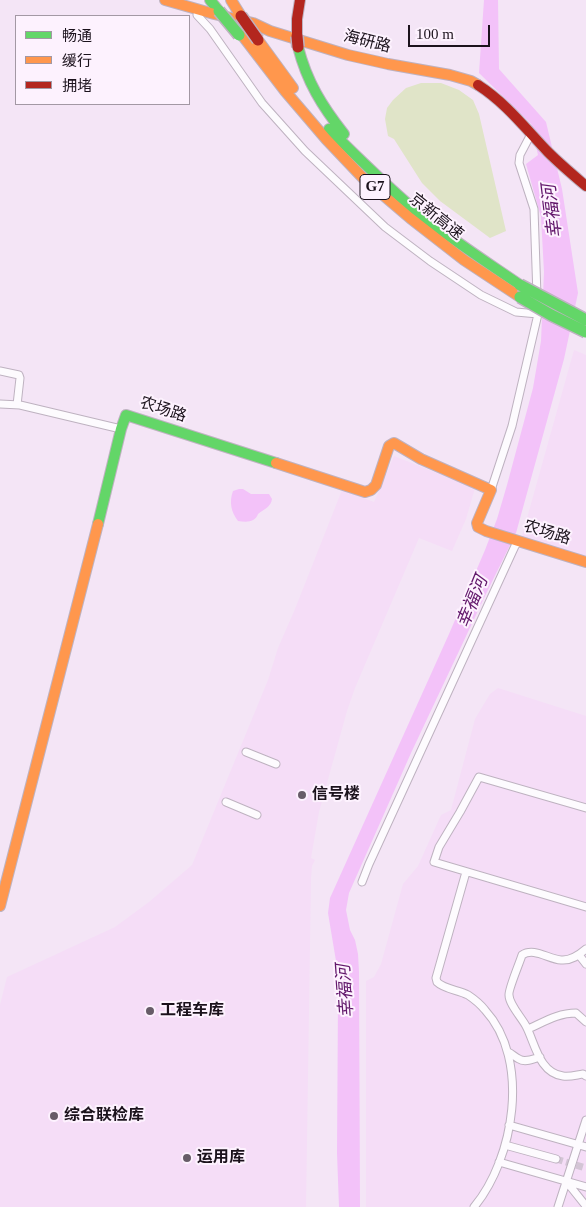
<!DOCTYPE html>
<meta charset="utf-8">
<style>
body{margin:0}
#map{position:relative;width:586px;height:1207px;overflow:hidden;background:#f4e5f6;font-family:"Times New Roman","Noto Sans SC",serif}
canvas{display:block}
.legend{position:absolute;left:15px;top:15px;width:175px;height:90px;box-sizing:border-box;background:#fdf2fe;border:1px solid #a398a4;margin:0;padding:6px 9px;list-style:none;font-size:15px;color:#1b121c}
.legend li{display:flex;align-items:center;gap:10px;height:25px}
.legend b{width:25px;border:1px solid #a398a4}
.scale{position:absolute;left:408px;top:25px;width:82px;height:22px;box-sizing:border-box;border:2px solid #1b121c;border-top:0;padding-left:6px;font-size:15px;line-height:18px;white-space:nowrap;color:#1b121c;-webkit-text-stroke:4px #fdf2fe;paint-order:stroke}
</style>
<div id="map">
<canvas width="586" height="1207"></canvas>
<ul class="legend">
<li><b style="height:6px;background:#63d668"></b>畅通</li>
<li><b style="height:6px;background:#ff974d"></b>缓行</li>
<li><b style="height:6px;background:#b3261e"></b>拥堵</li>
</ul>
<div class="scale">100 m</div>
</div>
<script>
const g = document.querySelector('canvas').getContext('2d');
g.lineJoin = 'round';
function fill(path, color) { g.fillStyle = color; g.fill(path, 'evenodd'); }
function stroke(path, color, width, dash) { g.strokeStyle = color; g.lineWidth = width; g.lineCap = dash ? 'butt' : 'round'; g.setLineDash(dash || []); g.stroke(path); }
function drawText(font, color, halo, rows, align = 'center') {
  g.font = font + ' "Times New Roman","Noto Sans SC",serif'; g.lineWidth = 4; g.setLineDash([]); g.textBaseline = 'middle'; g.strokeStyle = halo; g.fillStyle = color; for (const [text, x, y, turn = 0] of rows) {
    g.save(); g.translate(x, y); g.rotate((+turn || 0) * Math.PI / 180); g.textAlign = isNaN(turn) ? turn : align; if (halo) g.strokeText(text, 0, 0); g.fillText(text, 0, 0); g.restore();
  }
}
fill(new Path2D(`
 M574,350L586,355V556L522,536Z
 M394,456L475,488L466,519L452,551L419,538L355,688L347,711L319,812L311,858L315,860L312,866L311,878L306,1207H0V1005L7,977L115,927L149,902L192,865L268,680L278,648L295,609L342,490L374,502Z
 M498,688L586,716V1207H366V981L374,977L381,964L403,884L418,866L441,815L451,810L475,719L490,694Z`), '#f5ddf7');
fill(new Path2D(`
 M421,83H441L459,90L473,100L479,114L506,231L490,238L440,201L422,183L394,139L388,136L385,119L387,108L393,100L406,88Z`), '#e0e4c8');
fill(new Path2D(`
 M484,0H498L499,69L546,122L562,189L578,293L564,359L516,533L484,598L411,753L349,893L346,910L350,930L355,940L358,954L359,972L360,1207H339L337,1153L338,997L336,961L328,913L330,898L449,634L485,550L497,519L507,485L533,388L541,341L544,272L541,217L526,164L538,155L531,124L479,73Z
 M239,489H243L251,494H269L272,499C271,507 264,509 258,514C255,523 246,522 238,521C231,512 229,502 233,491Z`), '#f3c2f9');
stroke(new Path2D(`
 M556,1159L586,1168`), '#d3c5d5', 7, [7, 3.5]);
const street = new Path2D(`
 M198,10L197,15L210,29L262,103L305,151L385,227L430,261L481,295L516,312L538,314
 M531,134L520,155L519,163L534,209L537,296
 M0,371L19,375L20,378L17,405
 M0,404L20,405L121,429
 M491,490L512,426L538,314V309
 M246,752L276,764
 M226,802L257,815
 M586,808L479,777L460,812L439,847L434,862L586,907
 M466,872L436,978L437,982C444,989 458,990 468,995C474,999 481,1005 485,1010C531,1060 514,1159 474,1207
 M362,882L369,864L515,546L519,541
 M586,949C579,955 571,961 561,960C548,959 534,947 522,955C520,962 508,990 509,995C509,1004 521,1017 526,1026C535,1043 539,1073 563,1076C570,1077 576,1075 583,1074L586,1076
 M579,955L586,964
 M528,1029C544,1022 558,1013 576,1013L586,1022
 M508,1052C512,1054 515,1057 519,1059C525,1063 533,1059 540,1057
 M509,1125L586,1147
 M505,1145L556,1159
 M499,1162L586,1187
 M566,1181L586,1206
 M558,1207L586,1120`);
const fast = new Path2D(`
 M210,0L219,11
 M298,47C307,82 322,106 344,134
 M329,129C357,157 386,185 416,211C449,238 485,261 520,285
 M98,524L121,429L126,415L276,463`);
const slow = new Path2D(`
 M165,0L214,14L253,23L270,31L348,55L388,64L450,75L471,81L478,85
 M231,0L241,16
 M242,35L285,91L326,139L363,178L410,218L464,260L520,297
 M258,40L293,88
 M276,463L365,492L371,490L376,485L389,446L394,443L421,459L491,490L477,523L478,527L486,531L586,562
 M0,906L98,524`);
const jam = new Path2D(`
 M297,36V19L300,0
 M478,85C506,103 525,128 548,152C560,164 573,175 586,186`);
stroke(street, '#beb2c0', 9);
stroke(fast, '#beb2c0', 12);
stroke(slow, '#beb2c0', 12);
stroke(jam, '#beb2c0', 12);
stroke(street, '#fdfbfe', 7);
stroke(fast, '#63d668', 10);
stroke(slow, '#ff974d', 10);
stroke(jam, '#b3261e', 10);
const fastBridge = new Path2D(`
 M219,11L239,35
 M520,285L586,320
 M520,297L551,315L586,332`);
const jamBridge = new Path2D(`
 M241,16L258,40
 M297,36L298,47`);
stroke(fastBridge, '#beb2c0', 14, []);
stroke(jamBridge, '#beb2c0', 14, []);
stroke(fastBridge, '#63d668', 11);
stroke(jamBridge, '#b3261e', 11);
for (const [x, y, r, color] of [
 [302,795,5,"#675c68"],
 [150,1011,5,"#675c68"],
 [54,1116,5,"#675c68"],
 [187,1158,5,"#675c68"]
]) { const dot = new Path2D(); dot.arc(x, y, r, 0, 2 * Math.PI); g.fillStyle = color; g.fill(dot); stroke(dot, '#fdf2fe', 2); }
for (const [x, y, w] of [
 [375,187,30]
]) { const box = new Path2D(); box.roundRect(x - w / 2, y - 12.5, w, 25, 4); g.fillStyle = '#fdf2fe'; g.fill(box); stroke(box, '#1b121c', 1); }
drawText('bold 15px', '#1b121c', null, [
 ["G7",375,187]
]);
drawText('16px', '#1b121c', '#fdf2fe', [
 ["海研路",367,42,14],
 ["京新高速",436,217,39],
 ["农场路",163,410,18],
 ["农场路",547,533,17]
]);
drawText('bold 16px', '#1b121c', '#fdf2fe', [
 ["信号楼",312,795],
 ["工程车库",160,1011],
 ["综合联检库",64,1116],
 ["运用库",197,1158]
], 'left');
drawText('italic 18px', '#62176b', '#fdf2fe', [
 ["幸福河",553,211,-97],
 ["幸福河",473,602,-68],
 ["幸福河",346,991,-94]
]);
</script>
